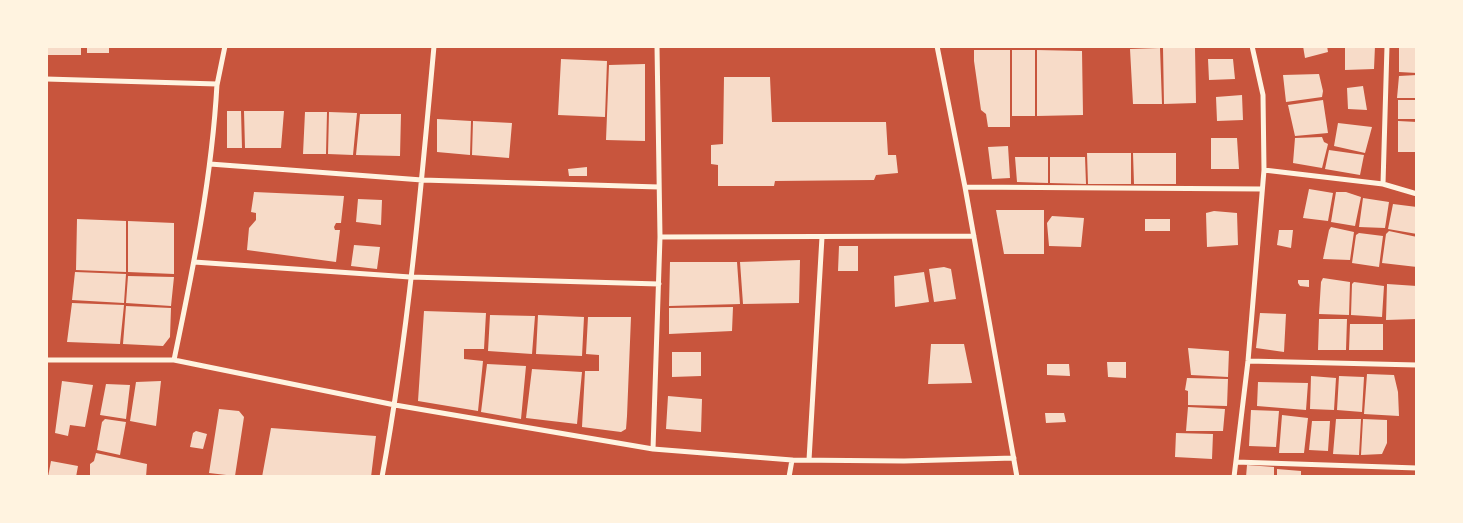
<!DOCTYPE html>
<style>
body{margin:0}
#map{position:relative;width:1463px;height:523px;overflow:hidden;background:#c8553d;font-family:"Alegreya Sans",sans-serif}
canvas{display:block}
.frame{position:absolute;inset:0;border:48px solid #fff3e0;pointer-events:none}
</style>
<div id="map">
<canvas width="1463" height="523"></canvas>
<div class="frame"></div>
</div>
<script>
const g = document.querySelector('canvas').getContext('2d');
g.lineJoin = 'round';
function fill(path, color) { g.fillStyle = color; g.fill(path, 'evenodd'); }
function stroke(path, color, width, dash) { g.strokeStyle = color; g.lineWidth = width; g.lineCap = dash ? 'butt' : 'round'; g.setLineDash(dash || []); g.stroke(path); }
fill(new Path2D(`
 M46,46H81V55H46Z
 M87,46H109V53H87Z
 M1303,46H1327L1328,52L1305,58Z
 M1345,46H1375L1374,69L1345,70Z
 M1399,47H1417V73L1399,72Z
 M1160,48L1162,104H1133L1130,49Z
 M1163,48H1195L1196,103L1164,104Z
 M974,50H1010V127H988L986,114L981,110L974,61Z
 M1012,50H1035V116H1012Z
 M1037,50L1082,51L1083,115L1037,116Z
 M561,59L607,61L605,117L558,115Z
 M1208,59H1233L1235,79L1209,80Z
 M645,64V141L606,140L609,65Z
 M1319,74L1323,91L1322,97L1286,102L1283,75Z
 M1417,75V98H1397L1399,76Z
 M724,77H770L772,122H886L888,155H896L898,173L876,175L874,180L775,181L774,186H718V165L711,164V145L723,144Z
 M1363,86L1367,110L1348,109L1347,88Z
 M1242,95L1243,120L1217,121L1216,97Z
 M1323,100L1328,133L1295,136L1288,105Z
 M1398,100H1417V119H1398Z
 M227,111H241L242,148H227Z
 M244,111H284L281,148H245Z
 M305,112H327L326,154H303Z
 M329,112L357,113L353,155L328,154Z
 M360,114H401L400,156L356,155Z
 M437,119L471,121L470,155L437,152Z
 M473,121L512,123L509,158L472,155Z
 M1398,121L1417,122V152H1398Z
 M1338,123L1372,127L1365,153L1334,146Z
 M1322,137L1324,142L1328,144L1322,168L1293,163L1295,138Z
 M1211,138H1237L1239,169H1211Z
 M1008,146L1010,178L992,179L988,147Z
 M1329,150L1364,155L1360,175L1325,169Z
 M1087,153H1131V184H1088Z
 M1133,153H1176V184H1134Z
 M1015,157H1048V183L1017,182Z
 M1050,157H1085L1086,184L1050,183Z
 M587,167V176H569L568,169Z
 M1309,189L1333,193L1328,221L1303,218Z
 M254,192L344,196L341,223H336L334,227L335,230H340L336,262L247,250L249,228L256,220V213L251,212Z
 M1336,192H1346L1361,197L1355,226L1331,222Z
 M1363,198L1389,202L1385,228L1359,227Z
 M358,199L382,200L381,225L356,222Z
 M1393,204L1417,207V234L1388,229Z
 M996,210H1044V254H1004Z
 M1214,211L1237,213L1238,245L1207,247L1206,213Z
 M1052,216L1084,218L1081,247L1049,246L1047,223Z
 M77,219L126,221V272L76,270Z
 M1145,219H1170V231H1145Z
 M128,221L174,223V274L128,272Z
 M1331,227L1354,232L1350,260L1323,259L1329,230Z
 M1279,230H1293L1291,248L1277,245Z
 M1389,231L1417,237V267L1382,263L1386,234Z
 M1359,233L1383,236L1379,267L1352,263L1356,235Z
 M354,245L380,247L377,269L351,266Z
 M839,246H858V271H838Z
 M800,260L799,303L743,304L740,262Z
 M670,262H737L740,304L669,306Z
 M944,267L951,269L956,299L934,302L929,269Z
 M75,272L126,274L124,303L72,300Z
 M924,272L929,302L895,307L894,276Z
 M128,276L174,277L171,306L126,303Z
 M1323,278L1350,282L1349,315L1319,314L1321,282Z
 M1298,280H1309V287L1300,286L1298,283Z
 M1354,282L1384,286L1382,317L1351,315L1352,284Z
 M1387,284L1417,286V319L1386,320Z
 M72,303L124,305L120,344L67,342Z
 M126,306L171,308L170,337L163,346L123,344Z
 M733,307L732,331L669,334V308Z
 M424,311L486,313L484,349H464V359L483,361L478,411L418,401Z
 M1260,313L1286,314L1284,352L1256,348Z
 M490,315L535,316L532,354L488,351Z
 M538,315L584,317L582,356L536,354Z
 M588,317H631L627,416L626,429L621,432L582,427L585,371H599V355L586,354Z
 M1319,319H1347L1346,350H1318Z
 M1350,324H1383V350H1349Z
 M931,344H964L972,383L928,384Z
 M1188,348L1229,351L1228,377L1191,375Z
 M672,352H701V376L672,377Z
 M1107,362H1126V378L1108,377Z
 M487,364L526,366L521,419L481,412Z
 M1047,364H1069L1070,376L1047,375Z
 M532,369L582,372L577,424L526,418Z
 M1367,374L1394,375L1398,392L1399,416L1364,414Z
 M1311,376L1336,378L1334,410L1310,409Z
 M1339,376L1364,377L1362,412L1337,410Z
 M1187,378L1228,379L1227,406L1188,405V391L1185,390Z
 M62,381L93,385L85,427L70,425L68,436L55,433Z
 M161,381L156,426L130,421L136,382Z
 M1258,382L1308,383L1306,410L1257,406Z
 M106,384L130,385L126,419L100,415Z
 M668,396L702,399L701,432L666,429Z
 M1188,407L1225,409L1223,431H1186Z
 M219,409L239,411L244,417L235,476L209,473Z
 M1251,410L1279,411L1276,447L1249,446Z
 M1045,413H1064L1066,422L1046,423Z
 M1282,415L1308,418L1304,453H1279Z
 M105,419L126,422L120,455L97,450L102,422Z
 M1336,419H1361L1359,455L1333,454Z
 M1363,419L1387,420V443L1382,454L1361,455Z
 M1312,421H1330L1328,451L1309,450Z
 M271,428L376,436L371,477H262Z
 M196,431L207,434L203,449L190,447L193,433Z
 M1176,433L1213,434L1212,459L1175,457Z
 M96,453L147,464L146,477H90V464L94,461Z
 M51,461L78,466L76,477H48Z
 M1247,465L1274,467V477H1246Z
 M1277,469L1301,471V477H1277Z`), '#f7dbc8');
stroke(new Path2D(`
 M937,46L965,187L1017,477
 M46,79L217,84C212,177 193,269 174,360
 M217,85L225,46
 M210,164L422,180L659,187
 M1264,170L1383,184L1417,194
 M1383,184L1387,46
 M965,187L1262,189
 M660,237L974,236
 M194,262L410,277L659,284
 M46,360H174L395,405L653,449L792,460L904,461L1014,458
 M1248,361L1417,365
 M653,449L660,237L657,46
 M809,460L822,237
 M1236,462L1417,468
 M382,477C408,335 421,190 434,46
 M789,477L792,460
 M1234,477L1248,361L1264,170L1263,95L1252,46`), '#fff3e0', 5);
</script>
